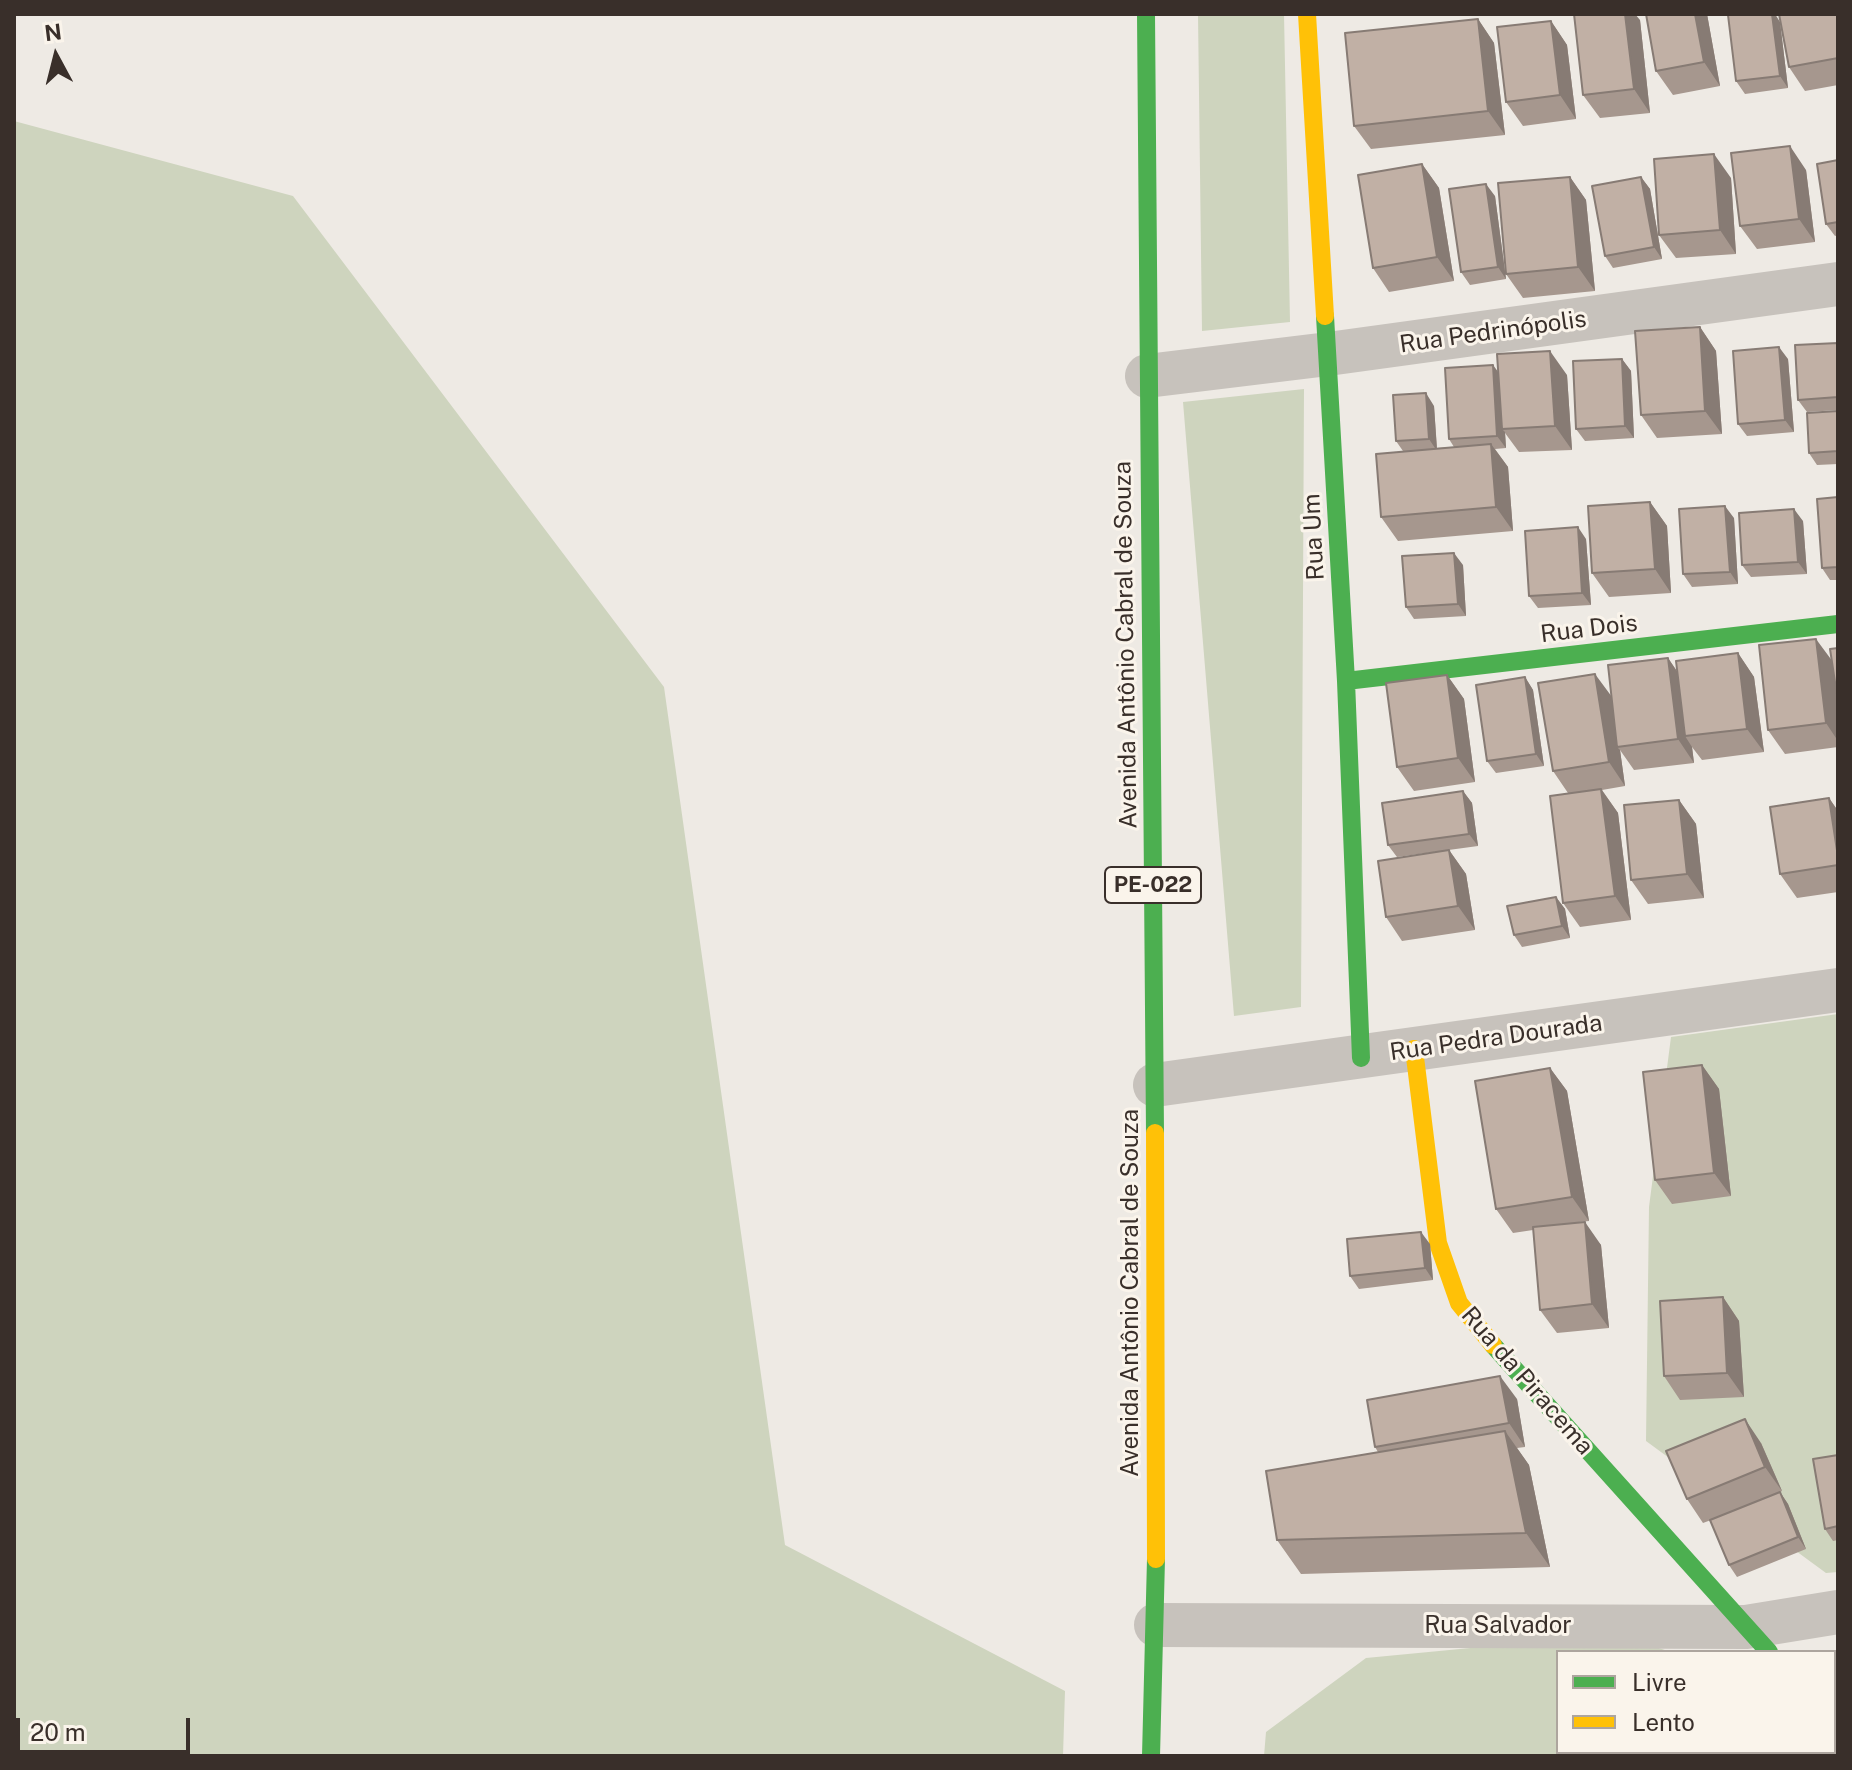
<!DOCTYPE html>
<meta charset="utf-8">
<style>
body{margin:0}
#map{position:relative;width:1852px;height:1770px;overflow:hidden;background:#eeeae4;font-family:"Public Sans",sans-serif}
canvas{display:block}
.frame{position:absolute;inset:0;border:16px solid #392f2a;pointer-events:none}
.legend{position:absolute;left:1556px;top:1650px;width:280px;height:104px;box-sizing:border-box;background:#faf4eb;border:2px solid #ada59e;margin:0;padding:10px 14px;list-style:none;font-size:24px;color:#392f2a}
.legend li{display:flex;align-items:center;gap:16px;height:40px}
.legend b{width:40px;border:2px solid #ada59e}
.north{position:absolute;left:16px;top:16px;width:80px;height:80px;-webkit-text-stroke:6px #faf4eb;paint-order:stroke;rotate:353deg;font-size:22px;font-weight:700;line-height:32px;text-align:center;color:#392f2a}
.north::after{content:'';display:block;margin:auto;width:28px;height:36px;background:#392f2a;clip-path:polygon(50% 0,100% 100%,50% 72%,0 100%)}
.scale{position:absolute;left:16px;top:1718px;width:174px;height:36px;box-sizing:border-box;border:4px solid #392f2a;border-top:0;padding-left:10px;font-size:24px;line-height:28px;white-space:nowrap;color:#392f2a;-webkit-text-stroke:6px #faf4eb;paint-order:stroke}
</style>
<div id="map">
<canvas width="1852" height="1770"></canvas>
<div class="frame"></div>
<ul class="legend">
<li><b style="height:10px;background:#4caf50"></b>Livre</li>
<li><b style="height:10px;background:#ffc107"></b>Lento</li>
</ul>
<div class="north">N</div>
<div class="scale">20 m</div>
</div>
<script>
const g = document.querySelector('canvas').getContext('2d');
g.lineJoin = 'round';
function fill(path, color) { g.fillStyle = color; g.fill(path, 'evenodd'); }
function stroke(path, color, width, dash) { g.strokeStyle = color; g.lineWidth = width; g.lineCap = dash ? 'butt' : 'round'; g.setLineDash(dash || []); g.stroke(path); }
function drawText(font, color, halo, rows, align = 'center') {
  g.font = font + ' "Public Sans",sans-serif'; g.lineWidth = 6; g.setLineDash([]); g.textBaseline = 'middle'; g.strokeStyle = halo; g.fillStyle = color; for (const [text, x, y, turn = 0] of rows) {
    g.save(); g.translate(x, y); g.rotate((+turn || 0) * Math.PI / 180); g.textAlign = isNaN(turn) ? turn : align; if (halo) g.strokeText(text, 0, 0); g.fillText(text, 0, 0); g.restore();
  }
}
fill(new Path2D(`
 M1198,14H1284L1290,322L1202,331Z
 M14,121L293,196L664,687L785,1545L1065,1691L1063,1756H14Z
 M1304,389L1301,1007L1234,1016L1183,402Z
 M1838,1014V1572L1826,1573L1646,1441L1649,1207L1671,1037Z
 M1554,1640H1634L1671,1652H1558V1752H1755L1758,1756H1264L1266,1732L1366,1658Z`), '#ced4be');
stroke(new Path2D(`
 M1147,376L1328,354L1838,284
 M1155,1085L1838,990
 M1156,1625L1746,1627L1838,1612
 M1834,1725L1838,1730`), '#c7c2bc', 44);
stroke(new Path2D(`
 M1146,14L1155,1133
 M1325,316L1346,681L1361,1058
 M1346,681L1838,624
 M1493,1345L1769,1652
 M1151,1756L1156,1559`), '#4caf50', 18);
stroke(new Path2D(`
 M1307,14L1325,316
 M1414,1049L1438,1243L1459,1303L1493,1345
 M1155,1133L1156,1559`), '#ffc107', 18);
fill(new Path2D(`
 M1707,14L1720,86L1673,95L1656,71Z
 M1838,14V85L1805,91L1789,67Z
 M1478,19L1494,43L1505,135L1371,149L1354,126Z
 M1640,20L1650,113L1600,118L1583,95Z
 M1551,21L1567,45L1576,119L1523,126L1506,102Z
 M1780,22L1788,88L1745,94L1736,81Z
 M1838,160V235L1835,236L1826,224Z
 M1422,164L1439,188L1454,281L1389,292L1373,268Z
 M1806,170L1815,242L1757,249L1740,226Z
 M1570,177L1586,200L1595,291L1523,298L1506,274Z
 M1641,177L1650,189L1662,259L1613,268L1605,256Z
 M1731,178L1736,254L1676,258L1659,235Z
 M1495,196L1506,279L1470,285L1461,272Z
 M1700,327L1716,351L1722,434L1657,438L1641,415Z
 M1838,343V410L1807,412L1798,400Z
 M1622,359L1631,371L1634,438L1585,441L1576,429Z
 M1788,359L1794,432L1747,436L1738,424Z
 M1498,372L1567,375L1572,450L1519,452L1505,433L1506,448L1495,449L1508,467L1513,531L1398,541L1381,517L1403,451L1396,441L1434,406L1437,448L1454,447L1449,439Z
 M1838,411V464L1817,465L1809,453Z
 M1838,497V580H1830L1822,568Z
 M1650,502L1667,526L1671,593L1609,597L1592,573Z
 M1734,518L1738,584L1692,587L1683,574Z
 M1803,521L1807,574L1751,577L1742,565Z
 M1586,539L1591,605L1538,608L1529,596Z
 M1463,565L1466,616L1414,619L1406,607Z
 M1738,653L1754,677L1764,752L1702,760L1692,747L1694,763L1634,770L1620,750L1625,786L1602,790L1618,813L1631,920L1580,927L1563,903L1568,793L1553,771L1611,697L1668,658L1677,671Z
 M1447,675L1464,699L1475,782L1414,791L1397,767Z
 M1525,677L1533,690L1544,766L1496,773L1487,761Z
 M1835,681L1838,709V747L1785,754L1768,730Z
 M1463,791L1472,803L1478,846L1397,857L1388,845Z
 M1829,798L1838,811V892L1797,898L1780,874Z
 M1679,800L1696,824L1704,898L1648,904L1631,880Z
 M1449,850L1466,874L1475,930L1402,941L1386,917Z
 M1556,897L1565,909L1570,938L1522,947L1514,935Z
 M1702,1065L1719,1089L1731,1196L1672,1204L1655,1180Z
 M1550,1068L1567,1091L1589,1221L1579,1222L1601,1245L1609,1328L1557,1333L1540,1310L1533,1230L1513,1233L1496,1209Z
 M1430,1244L1433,1280L1359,1289L1350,1276Z
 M1723,1297L1739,1321L1744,1397L1680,1400L1664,1376Z
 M1517,1399L1525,1447L1517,1448L1529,1465L1550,1567L1301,1574L1277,1540L1378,1452L1375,1447Z
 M1761,1443L1782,1491L1780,1492L1788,1504L1806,1549L1737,1577L1729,1565L1711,1520L1703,1523L1687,1499Z
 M1838,1455V1540L1833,1541L1825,1529Z
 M1740,1752H1826L1829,1756H1742Z`), '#a6978e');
fill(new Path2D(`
 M1625,14H1635L1640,20L1650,113L1634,89Z
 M1695,14H1707L1720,86L1704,62Z
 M1772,14H1775L1780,22L1788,88L1780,76Z
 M1478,19L1494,43L1505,135L1488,111Z
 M1551,21L1567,45L1576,119L1560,95Z
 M1790,146L1806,170L1815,242L1799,219Z
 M1714,154L1731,178L1736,254L1720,230Z
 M1422,164L1439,188L1454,281L1437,257Z
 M1570,177L1586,200L1595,291L1578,267Z
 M1641,177L1650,189L1662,259L1654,247Z
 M1486,184L1495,196L1506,279L1498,267Z
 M1700,327L1716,351L1722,434L1705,411Z
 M1779,347L1788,359L1794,432L1785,420Z
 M1550,351L1567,375L1572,450L1555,426Z
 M1622,359L1631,371L1634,438L1625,426Z
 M1493,365L1502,377V429L1505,432L1506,448L1497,436Z
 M1426,393L1434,406L1437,451L1429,439Z
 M1491,444L1508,467L1513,531L1496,507Z
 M1650,502L1667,526L1671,593L1655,569Z
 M1725,506L1734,518L1738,584L1730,572Z
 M1794,509L1803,521L1807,574L1798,562Z
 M1578,527L1586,539L1591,605L1582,593Z
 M1454,553L1463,565L1466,616L1458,604Z
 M1816,639L1833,662L1838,709V741L1826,723Z
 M1738,653L1754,677L1764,752L1747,729Z
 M1668,658L1684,682L1685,736L1692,747L1694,763L1678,739Z
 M1595,674L1612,697L1617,747L1620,750L1625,786L1609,762Z
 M1447,675L1464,699L1475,782L1458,758Z
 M1525,677L1533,690L1544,766L1536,754Z
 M1601,789L1618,813L1631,920L1615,896Z
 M1463,791L1472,803L1478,846L1469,834Z
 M1829,798L1838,811V857Z
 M1679,800L1696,824L1704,898L1687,874Z
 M1449,850L1466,874L1475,930L1458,906Z
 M1556,897L1565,909L1570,938L1562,926Z
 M1702,1065L1719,1089L1731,1196L1714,1173Z
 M1550,1068L1567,1091L1589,1221L1572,1197Z
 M1585,1222L1601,1245L1609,1328L1592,1304Z
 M1421,1232L1430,1244L1433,1280L1425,1268Z
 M1723,1297L1739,1321L1744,1397L1727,1373Z
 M1500,1376L1517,1399L1525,1447L1509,1423Z
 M1745,1419L1761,1443L1782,1491L1765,1467Z
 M1505,1431L1529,1465L1550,1567L1526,1533Z
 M1780,1492L1788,1504L1806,1549L1798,1537Z`), '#877b74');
const building = new Path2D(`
 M1574,14H1625L1634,89L1583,95Z
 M1646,14H1695L1704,62L1656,71Z
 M1740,14H1772L1780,76L1736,81L1728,15Z
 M1779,14H1838V58L1789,67Z
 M1478,19L1488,111L1354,126L1345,33Z
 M1551,21L1560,95L1506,102L1497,27Z
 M1790,146L1799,219L1740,226L1731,153Z
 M1714,154L1720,230L1659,235L1654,159Z
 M1838,160V222L1826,224L1817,164Z
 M1422,164L1437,257L1373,268L1358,175Z
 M1570,177L1578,267L1506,274L1498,183Z
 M1641,177L1654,247L1605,256L1592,186Z
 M1486,184L1498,267L1461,272L1449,189Z
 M1700,327L1705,411L1641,415L1635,331Z
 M1838,343V397L1798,400L1795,345Z
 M1779,347L1785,420L1738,424L1733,351Z
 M1550,351L1555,426L1502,429L1497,354Z
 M1622,359L1625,426L1576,429L1573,361Z
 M1493,365L1497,436L1449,439L1445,368Z
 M1426,393L1429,439L1396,441L1393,395Z
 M1838,411V451L1809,453L1807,413Z
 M1491,444L1496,507L1381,517L1376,454Z
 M1838,497V567L1822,568L1817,499Z
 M1650,502L1655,569L1592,573L1588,506Z
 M1725,506L1730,572L1683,574L1679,509Z
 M1794,509L1798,562L1742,565L1739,513Z
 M1578,527L1582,593L1529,596L1525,531Z
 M1454,553L1458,604L1406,607L1402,556Z
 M1816,639L1826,723L1768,730L1759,645Z
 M1838,648V702L1830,649Z
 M1738,653L1747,729L1685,736L1676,661Z
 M1668,658L1678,739L1617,747L1608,665Z
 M1595,674L1609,762L1553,771L1538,683Z
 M1447,675L1458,758L1397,767L1386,683Z
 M1525,677L1536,754L1487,761L1476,685Z
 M1601,789L1615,896L1563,903L1550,796Z
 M1463,791L1469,834L1388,845L1382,803Z
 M1829,798L1838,857V865L1780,874L1770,807Z
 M1679,800L1687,874L1631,880L1624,805Z
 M1449,850L1458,906L1386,917L1378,861Z
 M1556,897L1562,926L1514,935L1507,906Z
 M1702,1065L1714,1173L1655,1180L1643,1072Z
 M1550,1068L1572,1197L1496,1209L1475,1081Z
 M1585,1222L1592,1304L1540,1310L1533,1227Z
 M1421,1232L1425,1268L1350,1276L1347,1239Z
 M1723,1297L1727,1373L1664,1376L1660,1301Z
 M1500,1376L1509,1423L1375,1447L1367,1400Z
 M1745,1419L1765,1467L1687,1499L1666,1451Z
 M1505,1431L1526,1533L1277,1540L1266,1471Z
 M1838,1455V1526L1825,1529L1813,1459Z
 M1780,1492L1798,1537L1729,1565L1710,1520Z
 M1740,1752H1803L1796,1756H1742Z`);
fill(building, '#c1b0a5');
stroke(building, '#877b74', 2);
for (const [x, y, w] of [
 [1153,885,96]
]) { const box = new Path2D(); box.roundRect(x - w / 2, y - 18, w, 36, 6); g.fillStyle = '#faf4eb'; g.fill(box); stroke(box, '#392f2a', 2); }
drawText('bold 22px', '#392f2a', null, [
 ["PE-022",1153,885]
]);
drawText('24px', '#392f2a', '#faf4eb', [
 ["Rua Pedrinópolis",1493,332,-8],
 ["Rua Um",1314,537,-93],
 ["Rua Dois",1589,629,-7],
 ["Avenida Antônio Cabral de Souza",1126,645,-91],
 ["Rua Pedra Dourada",1496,1038,-8],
 ["Avenida Antônio Cabral de Souza",1131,1293,-90],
 ["Rua da Piracema",1527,1381,49],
 ["Rua Salvador",1498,1626]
]);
</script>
